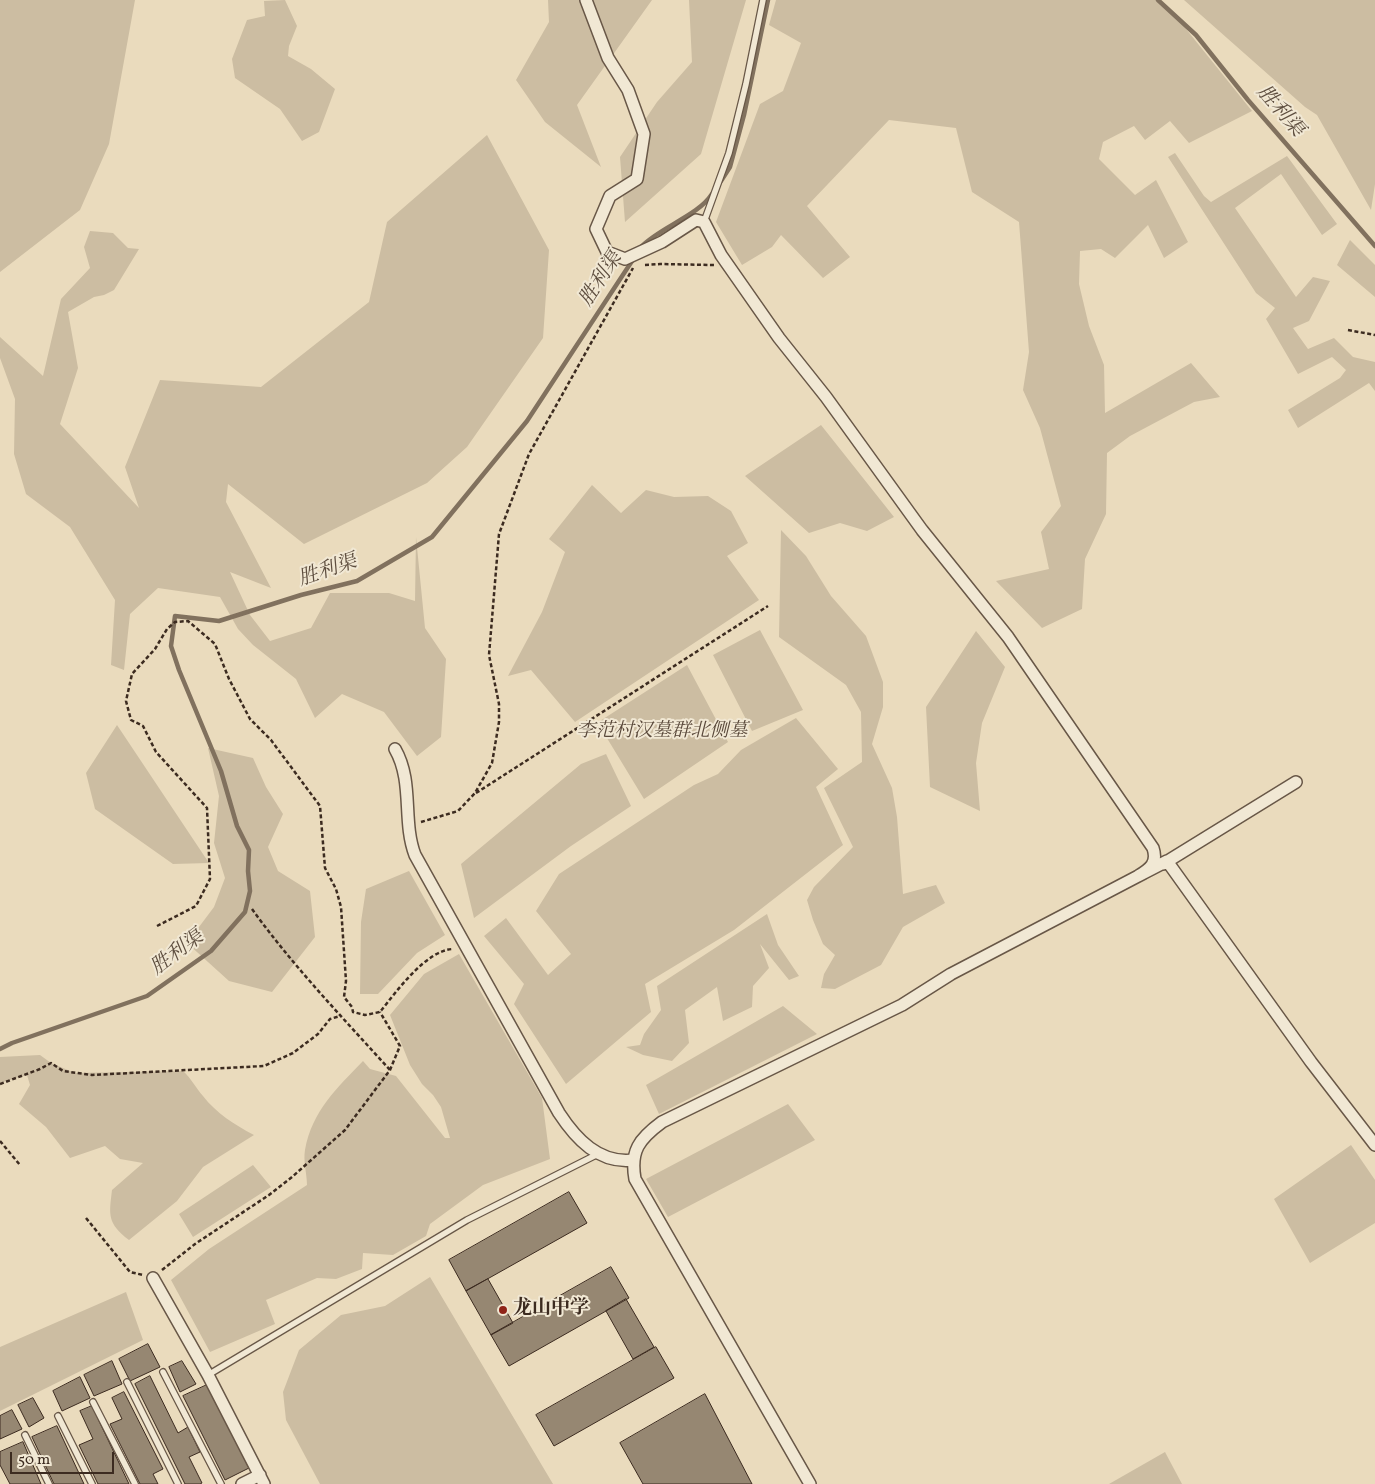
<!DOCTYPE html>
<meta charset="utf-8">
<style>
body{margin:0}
#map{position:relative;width:1375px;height:1484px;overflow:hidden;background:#eadbbd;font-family:Vollkorn,serif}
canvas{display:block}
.scale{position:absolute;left:10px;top:1452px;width:104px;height:22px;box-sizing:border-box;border:2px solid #3c2b20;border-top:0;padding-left:6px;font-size:15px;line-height:18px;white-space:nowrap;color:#3c2b20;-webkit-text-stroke:4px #f1e8d4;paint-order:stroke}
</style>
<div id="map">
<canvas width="1375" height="1484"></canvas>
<div class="scale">50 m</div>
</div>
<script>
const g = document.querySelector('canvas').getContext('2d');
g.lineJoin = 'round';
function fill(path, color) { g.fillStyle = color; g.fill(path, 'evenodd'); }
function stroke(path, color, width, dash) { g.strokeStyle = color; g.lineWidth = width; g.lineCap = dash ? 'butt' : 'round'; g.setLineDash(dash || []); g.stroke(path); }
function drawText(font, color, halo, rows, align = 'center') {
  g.font = font + ' Vollkorn,"Noto Serif SC",serif'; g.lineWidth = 4; g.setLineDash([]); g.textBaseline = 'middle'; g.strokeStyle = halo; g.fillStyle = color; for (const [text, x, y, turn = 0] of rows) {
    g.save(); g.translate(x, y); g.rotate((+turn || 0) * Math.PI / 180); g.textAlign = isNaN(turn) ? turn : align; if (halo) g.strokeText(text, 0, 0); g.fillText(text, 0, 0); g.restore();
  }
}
fill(new Path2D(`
 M0,0H135L109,144L80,210L0,272Z
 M285,0L297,26L289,46L288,56L311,69L335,89L319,132L302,141L280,109L235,78L232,59L247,20L265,16L264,1Z
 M548,0H652L577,105L601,167L545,122L516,80L549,22Z
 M689,0H746L701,154L625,222L620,157L657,102L692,62Z
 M776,0H1156L1178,19L1252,111L1189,143L1170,121L1145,140L1134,126L1103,142L1099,159L1135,195L1156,180L1188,242L1164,258L1148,225L1115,258L1101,249L1080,251L1079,284L1089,326L1104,365L1105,413L1191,363L1220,397L1194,402L1130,436L1107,453L1106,514L1085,559L1082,609L1042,628L996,581L1049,569L1041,532L1061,506L1040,428L1023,390L1029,352L1019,222L972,192L956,128L889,120L807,206L850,257L823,278L781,235L772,247L742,265L716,222L760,104L783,91L801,43L769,25Z
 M1184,0H1375V184L1371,210L1317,115L1305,107Z
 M487,135L549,250L543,338L467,447L427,483L304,544L228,484L226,502L271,588L230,572L250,615L270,641L311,628L330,593H389L415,601L416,537L425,628L446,659L441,737L417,756L384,712L342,694L315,718L296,679L253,645L238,629L220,597L158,588L130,614L124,670L111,665L115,600L70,527L26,494L14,454L15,399L0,358V337L43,376L61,299L90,268L84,247L90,231L113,233L128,248L139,249L114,290L104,295L94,297L68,312L78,368L60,424L139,508L125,467L160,380L261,387L369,302L387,222Z
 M1175,153L1204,196L1211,202L1287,156L1337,224L1322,235L1281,174L1235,208L1296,297L1313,277L1330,281L1309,321L1293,328L1308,349L1334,338L1353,357L1375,362V391L1369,383L1298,428L1288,410L1340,378L1346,370L1332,357L1298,374L1266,319L1275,308L1256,293L1168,157Z
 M1350,240L1375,265V297L1337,265Z
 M821,425L894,517L867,531L840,523L809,533L745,476Z
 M592,485L621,513L646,490L674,497L708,496L731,511L748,543L727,556L759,600L575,722L531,670L508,676L542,612L565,552L549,539Z
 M781,530L806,556L831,596L866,636L883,682V707L872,744L892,788L897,817L903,894L936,885L945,903L903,927L881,965L835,989L821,988L824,974L835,955L823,944L813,920L807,900L814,887L853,847L824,788L862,762L861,712L846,685L779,637Z
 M760,630L803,710L752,731L713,655Z
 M976,631L1005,667L982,723L976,763L980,811L930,787L926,707Z
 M687,665L728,742L644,799L599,725L600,721Z
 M796,718L838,769L816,787L843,845L734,930L645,984L651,1012L566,1084L514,1004L524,984L484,936L506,918L548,975L571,954L536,911L559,874L694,785L718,774L741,750Z
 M117,725L209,863L173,864L95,809L86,773Z
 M208,748L253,758L266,787L283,814L268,847L278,871L310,891L315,937L272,992L229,981L187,943L214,907L225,878L214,843L219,796Z
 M606,754L631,806L571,846L474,918L461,864L581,764Z
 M409,871L445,935L417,953L378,994H360L361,922L366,889Z
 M767,914L778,945L799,976L789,980L760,944L769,968L753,986L752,1007L723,1021L717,987L685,1010L689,1043L672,1061L643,1055L626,1047L640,1045L644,1034L661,1010L657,986Z
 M459,954L542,1098L550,1159L483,1185L430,1224L426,1236L393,1255L363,1253L362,1269L336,1279L317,1278L266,1300L275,1324L210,1352L171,1280L209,1249L307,1185C307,1174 303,1161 305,1150C312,1111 337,1088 363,1061L370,1069L396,1076L445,1138H450L441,1107L433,1095L422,1084L410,1065L390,1015L424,974Z
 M783,1006L817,1034L659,1114L646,1085Z
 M40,1055L51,1063L75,1073L183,1071C191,1078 196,1088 203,1096C216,1113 235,1125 254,1135L203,1167L177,1201L129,1240C107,1223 109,1215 112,1190L143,1163L120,1159L105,1146L70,1158L46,1127L19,1104L30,1085L27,1075L0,1083V1057Z
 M788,1104L815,1140L668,1217L646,1179Z
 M1351,1145L1375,1180V1223L1310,1263L1274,1199Z
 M253,1165L271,1187L193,1237L179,1214Z
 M430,1277L553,1484H320L286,1420L283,1392L299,1350L341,1315L385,1306Z
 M126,1292L143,1340L0,1411V1347Z
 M1165,1452L1182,1484H1109Z`), '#ccbda2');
stroke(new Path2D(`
 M1158,0L1196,35L1248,100L1375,246
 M721,181L730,167L744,115L768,0
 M641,247C660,227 698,216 712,194
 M0,1049L12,1043L147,996L211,951L245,912L250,891L248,871L249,850L237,826L221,771L179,670L171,646L175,616L219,621L301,595L357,581L432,537L527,421L634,258`), '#81715e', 4.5);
const building = new Path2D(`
 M569,1192L587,1223L466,1291L449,1260Z
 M611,1267L629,1298L509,1366L491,1335Z
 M488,1279L513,1323L491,1335L466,1291Z
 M626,1299L654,1347L633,1359L606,1311Z
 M148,1344L160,1367L130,1381L119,1359Z
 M656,1347L674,1378L554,1446L536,1415Z
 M112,1361L122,1384L94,1396L84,1375Z
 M182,1361L196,1384L180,1392L169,1367Z
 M150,1376L178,1433L188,1427L200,1452L189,1457L202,1483L200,1484H185L135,1384Z
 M80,1377L90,1398L62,1411L53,1391Z
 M207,1385L249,1468L225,1480L183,1396Z
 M124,1392L163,1469L153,1474L158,1484H140L110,1424L122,1419L112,1398Z
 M705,1394L752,1484H643L620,1443Z
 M33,1398L44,1418L29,1427L18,1405Z
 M92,1406L129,1484H98L79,1445L93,1439L80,1411Z
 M12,1410L22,1429L0,1439V1416Z
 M57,1426L84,1484H54L32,1437Z
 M23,1442L41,1484H10L0,1465V1452Z`);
fill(building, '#968772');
stroke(building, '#3c2b20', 1);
const service = new Path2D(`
 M704,222L729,153L746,84L763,0
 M163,1372L221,1484
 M208,1375L467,1220L598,1154
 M127,1382L178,1484
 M93,1402L135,1484
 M58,1416L92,1484
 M25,1435L49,1484`);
const minor = new Path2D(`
 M586,0L608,58L628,90L644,134L637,179L610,196L596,229L607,252L625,259L662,242L696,220L704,222L721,255L779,338L826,397L922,530L1008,637L1153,848C1158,863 1150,869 1138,876L1167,861L1311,1062L1375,1145
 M395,749C414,782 402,821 415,855L559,1113C576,1139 599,1164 633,1160
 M1163,864L1296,782
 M153,1278L208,1375L264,1484
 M242,1484L260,1475
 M810,1484L635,1179C630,1151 639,1139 662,1122L902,1005L951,974L1144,873`);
stroke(service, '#685747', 8);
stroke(minor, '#685747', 14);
stroke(new Path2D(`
 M645,265L660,264L714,265
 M1348,330L1375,335
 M476,793L768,606
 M421,822L458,811L475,793L492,763L499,722V704L489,655L499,534L529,454L633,268
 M252,909C293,966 343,1018 390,1070
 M157,926L196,906L210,879L207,808L156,752L143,726L131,720L126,701L132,674L155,649L167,629L175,622L188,621L215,644L229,679L250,719L271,740L320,806L325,868L336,889L341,907L346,981L344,997L352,1007L353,1012L365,1015L380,1012C396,992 426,950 453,949
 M0,1084L40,1069L51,1063L63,1071L92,1075L264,1066L293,1053L318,1034L330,1019L340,1016
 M0,1141L20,1165
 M86,1218L130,1272L143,1275
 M162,1270L195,1244L269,1195L292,1177L345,1130L390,1070L400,1046L380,1012`), '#3c2b20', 2.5, [4, 2.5]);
stroke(service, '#f1e8d4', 5.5);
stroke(minor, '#f1e8d4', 11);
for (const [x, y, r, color] of [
 [503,1310,5,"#8f2418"]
]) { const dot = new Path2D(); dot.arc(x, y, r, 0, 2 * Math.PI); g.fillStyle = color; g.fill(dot); stroke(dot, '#f1e8d4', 2); }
drawText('italic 19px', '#59483a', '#f1e8d4', [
 ["李范村汉墓群北侧墓",662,733]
]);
drawText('bold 19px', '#3c2b20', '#f1e8d4', [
 ["龙山中学",513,1310]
], 'left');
drawText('italic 20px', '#5e4e3f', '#f1e8d4', [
 ["胜利渠",1279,112,49],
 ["胜利渠",602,280,-57],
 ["胜利渠",328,572,-19],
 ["胜利渠",178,954,-37]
]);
</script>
